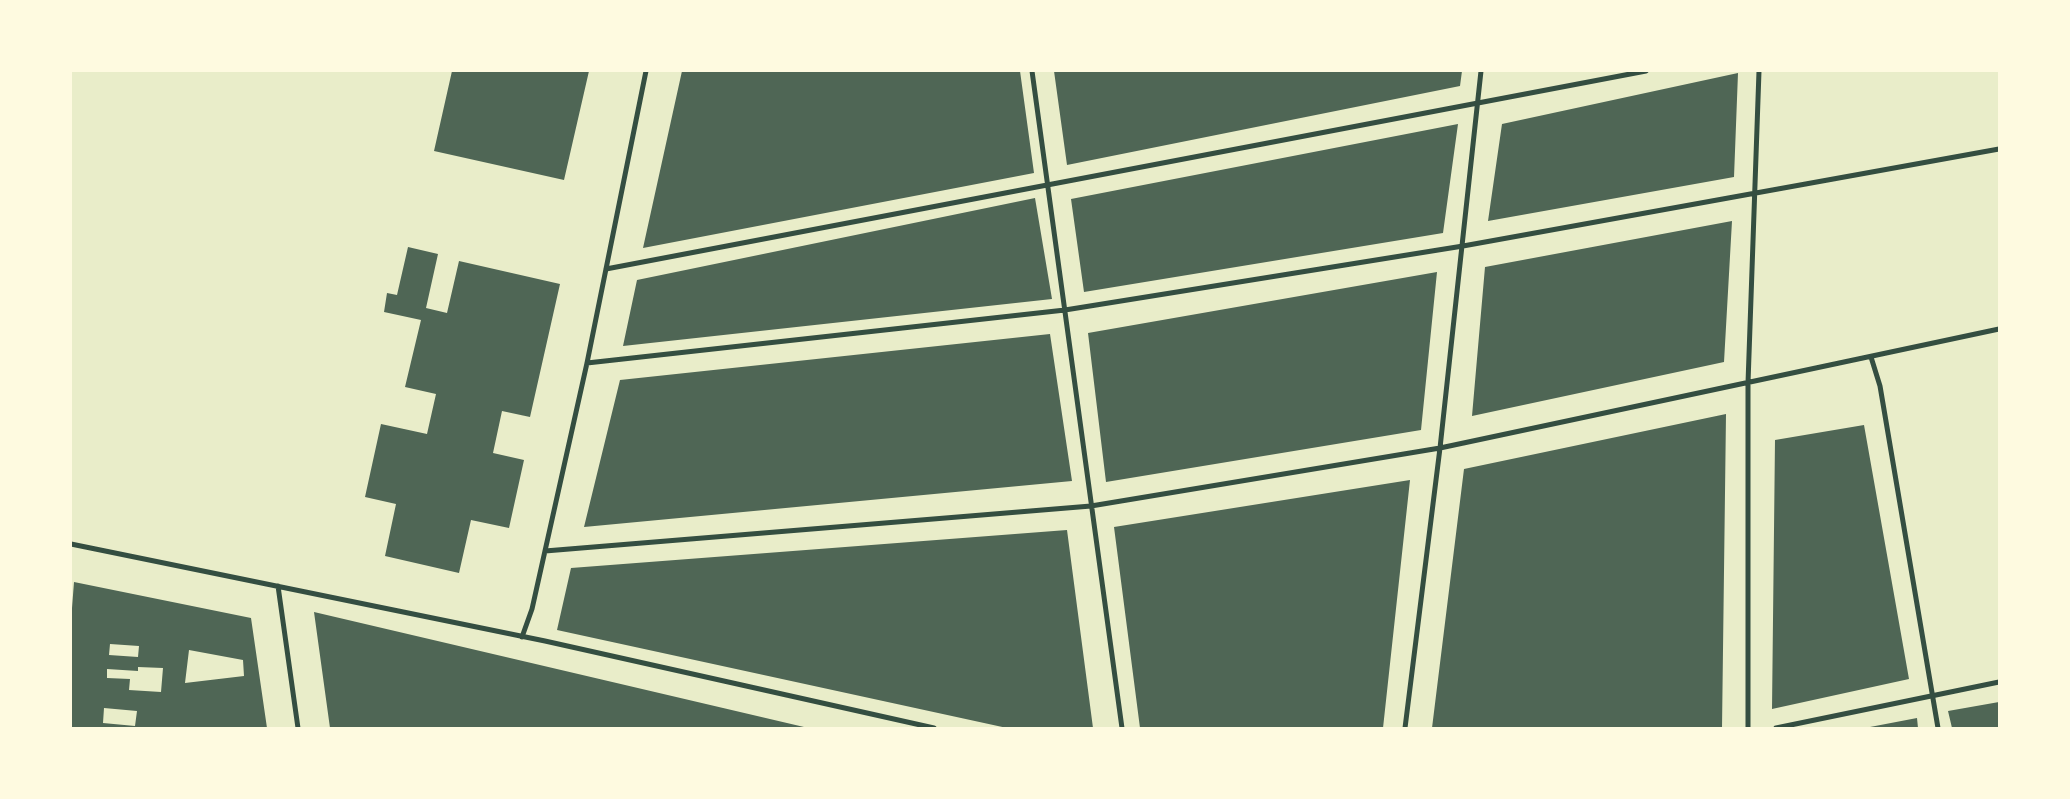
<!DOCTYPE html>
<style>
body{margin:0}
#map{position:relative;width:2070px;height:799px;overflow:hidden;background:#e9edc9;font-family:Figtree,sans-serif}
canvas{display:block}
.frame{position:absolute;inset:0;border:72px solid #fefae0;pointer-events:none}
</style>
<div id="map">
<canvas width="2070" height="799"></canvas>
<div class="frame"></div>
</div>
<script>
const g = document.querySelector('canvas').getContext('2d');
g.lineJoin = 'round';
function fill(path, color) { g.fillStyle = color; g.fill(path, 'evenodd'); }
function stroke(path, color, width, dash) { g.strokeStyle = color; g.lineWidth = width; g.lineCap = dash ? 'butt' : 'round'; g.setLineDash(dash || []); g.stroke(path); }
fill(new Path2D(`
 M452,71H589L564,180L434,151Z
 M682,71H1020L1034,173L643,248Z
 M1054,71H1462L1460,86L1067,165Z
 M1738,73L1734,177L1488,221L1502,124Z
 M1458,124L1443,233L1084,292L1071,199Z
 M1035,198L1052,299L623,346L637,280Z
 M1732,221L1724,362L1472,416L1485,267Z
 M408,247L438,254L426,308L447,313L459,261L560,284L530,417L502,411L493,453L524,460L509,528L471,520L459,573L385,556L396,504L365,497L381,424L427,434L436,394L405,387L421,320L384,312L387,293L397,295Z
 M1437,272L1421,430L1106,482L1088,333Z
 M1050,334L1072,481L584,527L620,380Z
 M1726,414L1722,728H1432L1464,469Z
 M1864,425L1909,679L1772,709L1775,440Z
 M1410,480L1383,728H1140L1114,527Z
 M1067,530L1093,728H1007L557,630L571,568Z
 M74,582L251,618L267,728H71V621ZM110,644L139,646L138,657L109,655ZM189,650L243,660L244,676L185,683ZM138,667L163,668L161,692L129,690L130,679L107,678V669L138,671ZM104,708L137,711L135,726L103,723Z
 M314,612L804,727V728H330Z
 M1999,702V728H1952L1948,711Z
 M1917,718L1918,728H1870V727Z`), '#4f6655');
stroke(new Path2D(`
 M1032,71L1122,728
 M606,269L1646,71
 M1871,357L1880,386L1938,728
 M587,363L1065,310L1463,246L1999,149
 M71,544L545,641L934,728
 M545,551L1091,506L1440,448L1999,329
 M278,586L298,728
 M522,637L532,609L587,363L646,71
 M1405,728L1440,448L1481,71
 M1748,728V383L1759,71
 M1776,728L1999,682`), '#344e41', 5);
</script>
